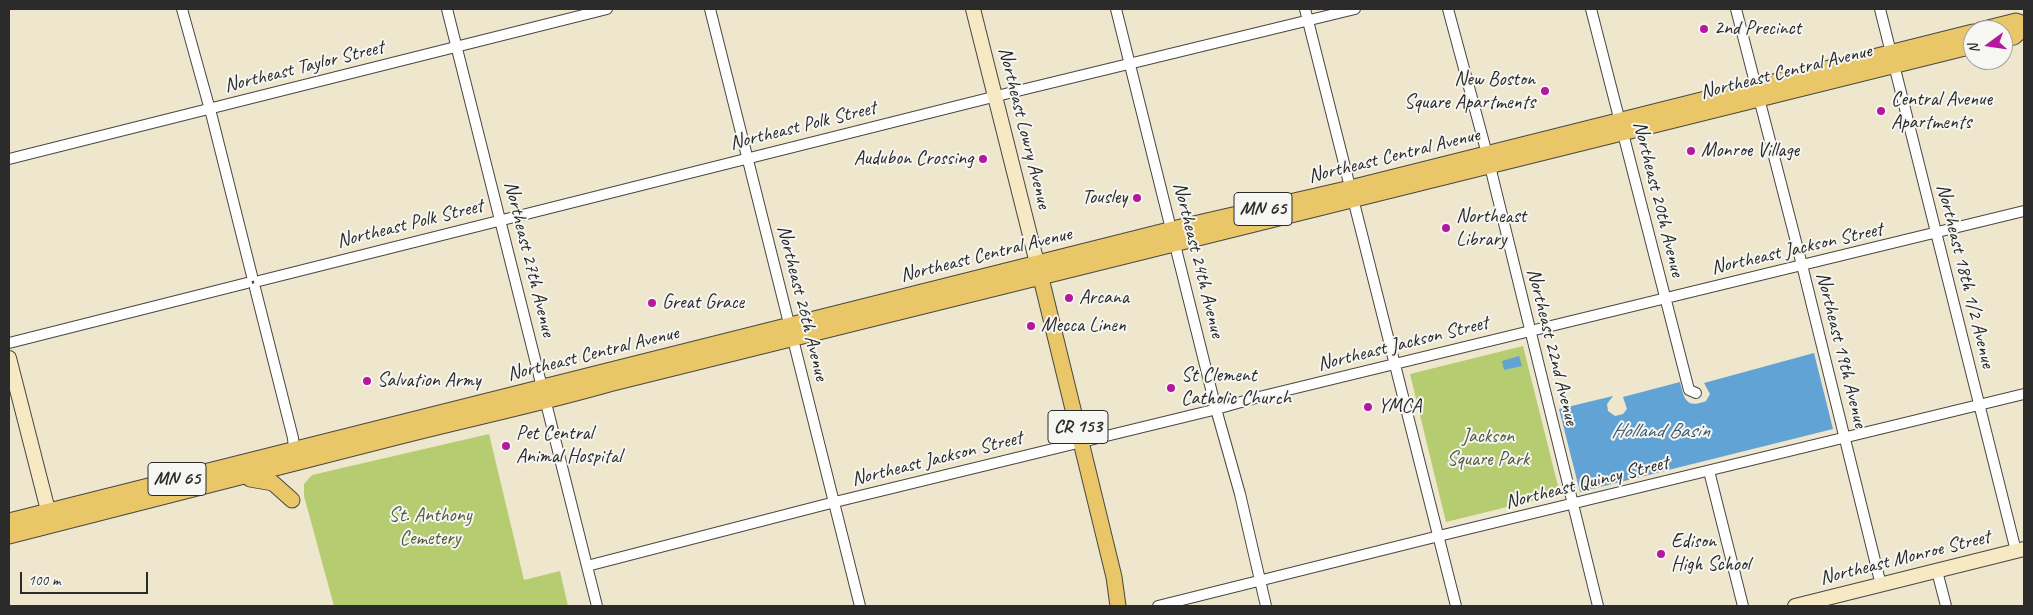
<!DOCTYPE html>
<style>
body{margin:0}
#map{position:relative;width:2033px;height:615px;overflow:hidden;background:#eee6cd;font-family:Caveat,sans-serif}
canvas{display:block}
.frame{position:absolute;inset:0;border:10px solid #2b2b2b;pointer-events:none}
.north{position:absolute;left:1963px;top:20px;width:50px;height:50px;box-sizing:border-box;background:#f6f6f2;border:1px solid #a5a5a2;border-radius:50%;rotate:256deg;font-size:14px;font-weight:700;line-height:20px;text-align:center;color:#2b2b2b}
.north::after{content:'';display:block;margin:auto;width:18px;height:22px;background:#b5179e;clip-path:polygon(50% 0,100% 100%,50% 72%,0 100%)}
.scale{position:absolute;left:20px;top:572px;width:128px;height:22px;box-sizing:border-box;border:2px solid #2b2b2b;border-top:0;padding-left:6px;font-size:15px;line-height:18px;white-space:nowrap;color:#2b2b2b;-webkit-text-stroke:4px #f6f6f2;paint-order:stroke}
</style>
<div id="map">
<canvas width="2033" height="615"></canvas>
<div class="frame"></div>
<div class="north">N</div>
<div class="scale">100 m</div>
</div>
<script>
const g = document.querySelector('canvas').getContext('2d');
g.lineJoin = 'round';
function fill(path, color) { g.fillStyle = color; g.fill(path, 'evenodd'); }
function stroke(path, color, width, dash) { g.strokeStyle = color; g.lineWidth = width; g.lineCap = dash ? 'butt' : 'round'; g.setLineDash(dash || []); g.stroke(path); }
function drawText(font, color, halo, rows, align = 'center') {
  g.font = font + ' Caveat,sans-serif'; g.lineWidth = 4; g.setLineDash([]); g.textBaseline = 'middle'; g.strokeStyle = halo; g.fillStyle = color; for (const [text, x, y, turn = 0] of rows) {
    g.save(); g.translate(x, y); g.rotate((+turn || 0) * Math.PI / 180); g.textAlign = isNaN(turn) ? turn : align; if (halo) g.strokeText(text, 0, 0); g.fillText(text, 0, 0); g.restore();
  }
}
fill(new Path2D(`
 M1523,346L1560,494L1446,522L1410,374Z
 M489,434L524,580L560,571L568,606H334L304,496V484L312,475Z`), '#b5cc71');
fill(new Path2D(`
 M1814,353L1833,429L1580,492L1559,409L1613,396L1607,404L1608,411L1615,416L1623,414L1627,409L1623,397L1680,382C1684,399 1686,409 1706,401L1710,394L1704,383Z
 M1519,356L1522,366L1504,370L1502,361Z`), '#60a3d4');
const street = new Path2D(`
 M182,9L212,117L252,276
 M447,9L597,606
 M710,9L860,606
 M1116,9L1216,409L1240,494L1266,606
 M1305,9L1456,606
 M1448,9L1487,154L1598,606
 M1591,9L1689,390L1696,393
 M1736,9L1802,265L1881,585
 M1880,9L2016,551
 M9,159L607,9
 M259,281L1005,94L1355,9
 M255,288L293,438L294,449
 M9,343L247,283
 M1709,471L1743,606
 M587,566L835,502L1209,411L1259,397L2024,211
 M1937,571L1946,606
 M1158,606L1447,534L2024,394`);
const secondary = new Path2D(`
 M973,9L1037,263
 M9,358L51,522
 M1795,606L2024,549`);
const primary = new Path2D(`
 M1980,30L2016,21L2024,24
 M2003,39L2014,37L2024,28
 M1039,270L1114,577L1118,606
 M250,479L273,483L292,500
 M9,521L1185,226L1342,190L1973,32
 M9,536C138,504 267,470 397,437C467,419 539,404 609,384C1064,272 1518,156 1973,46`);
stroke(street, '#484743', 12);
stroke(secondary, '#484743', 16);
stroke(primary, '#484743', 17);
stroke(street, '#fff', 10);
stroke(secondary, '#f6e9c3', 14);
stroke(primary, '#e9c769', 15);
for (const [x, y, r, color] of [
 [1704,29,5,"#b5179e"],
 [1545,91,5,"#b5179e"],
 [1881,111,5,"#b5179e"],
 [1691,151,5,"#b5179e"],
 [983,159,5,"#b5179e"],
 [1137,198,5,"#b5179e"],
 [1446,228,5,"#b5179e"],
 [1069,298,5,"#b5179e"],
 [652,303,5,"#b5179e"],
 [1031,326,5,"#b5179e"],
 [367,381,5,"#b5179e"],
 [1171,388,5,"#b5179e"],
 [1368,407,5,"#b5179e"],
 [506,446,5,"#b5179e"],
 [1661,554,5,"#b5179e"]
]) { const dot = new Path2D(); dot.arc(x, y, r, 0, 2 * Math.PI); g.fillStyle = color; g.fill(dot); stroke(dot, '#f6f6f2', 2); }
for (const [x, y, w] of [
 [1263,209,58],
 [1078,427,60],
 [177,479,58]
]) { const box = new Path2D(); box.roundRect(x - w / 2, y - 16.5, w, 33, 4); g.fillStyle = '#f6f6f2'; g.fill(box); stroke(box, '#2b2b2b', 1); }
drawText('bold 19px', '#2b2b2b', null, [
 ["MN 65",1263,209],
 ["CR 153",1078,427],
 ["MN 65",177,479]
]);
drawText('20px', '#2b2b2b', '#f6f6f2', [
 ["2nd Precinct",1714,29],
 ["New Boston",1535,80,"right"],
 ["Square Apartments",1535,103,"right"],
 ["Central Avenue",1891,100],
 ["Apartments",1891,123],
 ["Monroe Village",1701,151],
 ["Audubon Crossing",973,159,"right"],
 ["Tousley",1127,198,"right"],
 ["Northeast",1456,217],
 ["Library",1456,240],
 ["Arcana",1079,298],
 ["Great Grace",662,303],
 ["Mecca Linen",1041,326],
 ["St Clement",1181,376],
 ["Catholic Church",1181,399],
 ["Salvation Army",377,381],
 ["YMCA",1378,407],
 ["Pet Central",516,434],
 ["Animal Hospital",516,457],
 ["Edison",1671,542],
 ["High School",1671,565]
], 'left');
drawText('20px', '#2b2b2b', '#f6f6f2', [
 ["Northeast Taylor Street",304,67,-14],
 ["Northeast Central Avenue",1786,72,-14],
 ["Northeast Polk Street",803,126,-14],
 ["Northeast Lowry Avenue",1024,128,76],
 ["Northeast Central Avenue",1394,156,-14],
 ["Northeast 20th Avenue",1658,199,76],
 ["Northeast Polk Street",410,224,-14],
 ["Northeast Jackson Street",1797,249,-13],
 ["Northeast Central Avenue",986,255,-14],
 ["Northeast 27th Avenue",529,259,76],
 ["Northeast 24th Avenue",1198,260,76],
 ["Northeast 18th 1/2 Avenue",1965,276,76],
 ["Northeast 26th Avenue",802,303,76],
 ["Northeast Jackson Street",1403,344,-14],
 ["Northeast 22nd Avenue",1552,347,76],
 ["Northeast 19th Avenue",1841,350,76],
 ["Northeast Central Avenue",593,354,-14],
 ["Northeast Jackson Street",937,459,-14],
 ["Northeast Quincy Street",1587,483,-14],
 ["Northeast Monroe Street",1905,558,-14]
]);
drawText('20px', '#545b40', '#f6f6f2', [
 ["Jackson",1488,437],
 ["Square Park",1488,460],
 ["St. Anthony",430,516],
 ["Cemetery",430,539]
]);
drawText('italic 21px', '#405b6f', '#f6f6f2', [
 ["Holland Basin",1660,431]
]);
</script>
